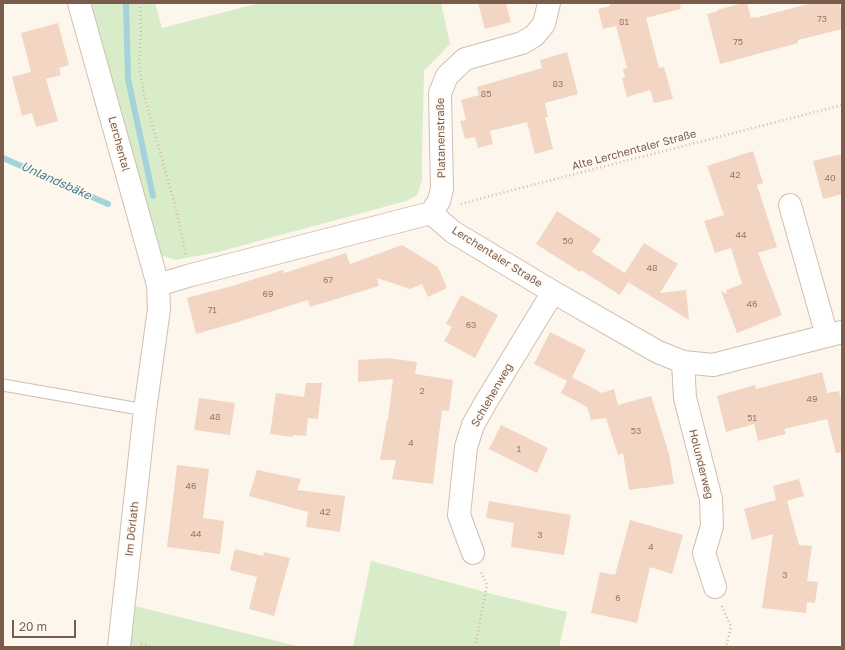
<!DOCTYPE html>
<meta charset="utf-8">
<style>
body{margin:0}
#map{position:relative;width:845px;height:650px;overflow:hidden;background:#fdf6ec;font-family:"Golos Text",sans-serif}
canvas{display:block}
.frame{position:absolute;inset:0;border:4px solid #7a5c4d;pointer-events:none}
.scale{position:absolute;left:12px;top:620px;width:64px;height:18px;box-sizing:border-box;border:2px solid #7a5c4d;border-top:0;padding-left:5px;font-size:12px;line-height:14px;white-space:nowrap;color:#7a5c4d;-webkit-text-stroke:3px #fffaf3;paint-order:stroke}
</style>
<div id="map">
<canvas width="845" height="650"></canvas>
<div class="frame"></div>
<div class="scale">20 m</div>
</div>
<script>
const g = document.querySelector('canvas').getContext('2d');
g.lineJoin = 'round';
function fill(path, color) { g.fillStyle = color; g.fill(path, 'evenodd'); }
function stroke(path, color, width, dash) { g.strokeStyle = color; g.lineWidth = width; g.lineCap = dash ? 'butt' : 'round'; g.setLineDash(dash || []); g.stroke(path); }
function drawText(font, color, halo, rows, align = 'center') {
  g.font = font + ' "Golos Text",sans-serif'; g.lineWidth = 3; g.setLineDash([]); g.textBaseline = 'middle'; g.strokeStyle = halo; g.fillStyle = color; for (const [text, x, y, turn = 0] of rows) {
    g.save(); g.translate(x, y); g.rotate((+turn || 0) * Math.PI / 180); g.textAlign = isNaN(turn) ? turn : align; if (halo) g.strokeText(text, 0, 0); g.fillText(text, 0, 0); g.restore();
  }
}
fill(new Path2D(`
 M87,3H155L162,28L260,3H441L450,44L424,71L422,157V180L417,195L406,201L218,252L175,260L154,253Z
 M371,561L492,594L567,612L559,647H353Z
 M135,606L301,647H130Z`), '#d8ecc9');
stroke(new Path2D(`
 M126,3L128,79L153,196
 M3,158L108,204`), '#a5d3da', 6);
fill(new Path2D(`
 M478,3H506L511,22L485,29Z
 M609,3H680L681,9L646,18L659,68L664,67L673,99L654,103L650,90L627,97L622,78L625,77L623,69L627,68L616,26L603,29L598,9L610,6Z
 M743,3H747L751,18L755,17V18L812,3H839L842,14V29L798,40V43L720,64L707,14L718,11L717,10Z
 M58,23L69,65L59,68L61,75L46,79L58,121L36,127L32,113L22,116L12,77L31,72L21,33Z
 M567,52L578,94L545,103L548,117H545L553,149L535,154L527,122L490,131L493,144L478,148L475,137L465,139L460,121L466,120L461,100L479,95L477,87L542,68L540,60Z
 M753,151L763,183L757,185L777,247L758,253L782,315L737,333L721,291L727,294L726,290L742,284L731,248L715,253L704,221L724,215L707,166Z
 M842,154V194L823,199L813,161Z
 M557,211L601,239L592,252L625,273L644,243L678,264L660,293L686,290L689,320L628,282L620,295L581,270L580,272L536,244Z
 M402,245L438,267L447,288L428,297L422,284L410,289L377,278L379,286L310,307L308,300L238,322L196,334L187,298L232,286L283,270L284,273L346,253L350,264Z
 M461,295L498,315L475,358L444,341L452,327L446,324Z
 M550,332L586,350L572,377L602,393L614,389L618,405L651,396L669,454L674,484L629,490L623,453L618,455L606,418L591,420L587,407L561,393L567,381L534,364Z
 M387,358L417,362L415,374L453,380L449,411L442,410L433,484L392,479L396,460H380L387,420H388L393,379L358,382V360Z
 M822,372L827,393L839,391L842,404V452L836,453L827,419L784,429L786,434L758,441L754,424L726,432L717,396L755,385L756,389Z
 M306,383H322L318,419L308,418L306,436L293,435V437L270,434L276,393L304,397Z
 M199,398L235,403L230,435L194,430Z
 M501,425L548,448L537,473L489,449Z
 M177,465L209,469L203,518L224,521L220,554L167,547Z
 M257,470L301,479L297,490L345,496L340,532L306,527L308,512L249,496Z
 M799,479L804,496L787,501L799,545L812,546L807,581L818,582L815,603L807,602L806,613L762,608L773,534L752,540L744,509L776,500L773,486Z
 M489,501L571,515L564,555L511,547L514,523L486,518Z
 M630,520L683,535L672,574L650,567L637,623L591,613L600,572L615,575Z
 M235,549L263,556L264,552L290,558L274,616L249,609L257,577L230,570Z`), '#f3d5c3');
const lane = new Path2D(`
 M3,385L145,410`);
const street = new Path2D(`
 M79,3L158,285L159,309L145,410L119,647
 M790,205L827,336
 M431,213L453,232L553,292L658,352L683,362L713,365L842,332
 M431,213L439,201L442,189L440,93L447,76L465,59L522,43L534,36L544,24L549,3
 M158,285L191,275L431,213
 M683,362L685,398L711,499L712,526L704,553L715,587
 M473,553L459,515L466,447L473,425L486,402L553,292`);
stroke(lane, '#d1beb0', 13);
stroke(street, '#d1beb0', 24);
stroke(new Path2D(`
 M140,3L141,31L139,65L144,95L175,205L186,255
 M461,204L490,196L842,105
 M722,606L731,627L726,647
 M141,644L154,647
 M475,647L487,585L481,572`), '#d9b8a5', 2.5, [1, 3]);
stroke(lane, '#fff', 11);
stroke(street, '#fff', 22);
drawText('9px', '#987a6a', null, [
 ["73",822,19],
 ["81",624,22],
 ["75",738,42],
 ["83",558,84],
 ["85",486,94],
 ["42",735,175],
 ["40",830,178],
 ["44",741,235],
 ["50",568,241],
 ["48",652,268],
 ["67",328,280],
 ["69",268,294],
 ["46",752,304],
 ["71",212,310],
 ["63",471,325],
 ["2",422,391],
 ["49",812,399],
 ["48",215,417],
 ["51",752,418],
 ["53",636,431],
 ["4",411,443],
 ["1",519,449],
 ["46",191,486],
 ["42",325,512],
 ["44",196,534],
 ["3",540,535],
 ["4",651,547],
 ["3",785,575],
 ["6",618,598]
]);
drawText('11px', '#7a5c4d', '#fffaf3', [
 ["Platanenstraße",441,138,-91],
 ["Lerchental",119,144,75],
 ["Alte Lerchentaler Straße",634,150,-15],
 ["Lerchentaler Straße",497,257,32],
 ["Schlehenweg",492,395,-60],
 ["Holunderweg",701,464,76],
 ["Im Dörlath",132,529,-84]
]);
drawText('italic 12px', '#437c86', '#fffaf3', [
 ["Unlandsbäke",56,181,24]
]);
</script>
